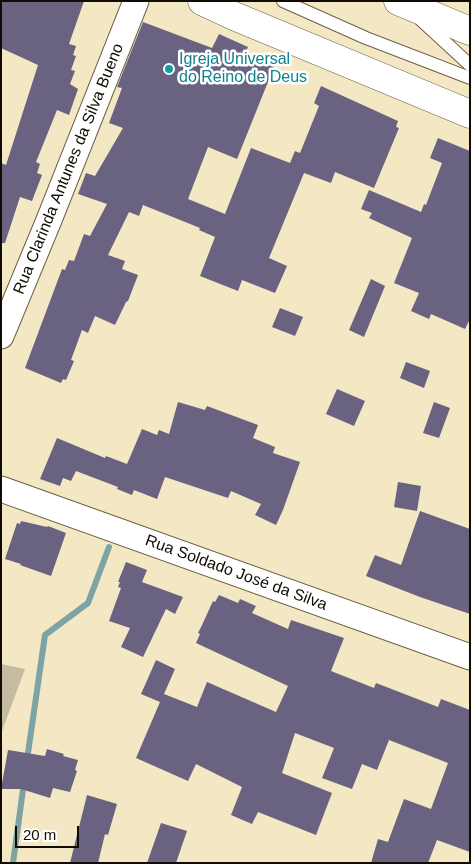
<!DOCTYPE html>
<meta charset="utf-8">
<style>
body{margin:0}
#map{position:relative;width:471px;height:864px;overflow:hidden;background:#f4e7c4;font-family:Helvetica,sans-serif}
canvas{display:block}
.frame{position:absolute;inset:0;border:2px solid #100c02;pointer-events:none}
.scale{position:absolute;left:15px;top:826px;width:64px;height:22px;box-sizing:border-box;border:2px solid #100c02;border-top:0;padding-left:6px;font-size:15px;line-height:18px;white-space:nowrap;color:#100c02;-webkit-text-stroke:4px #fff;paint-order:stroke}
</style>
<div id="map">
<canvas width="471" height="864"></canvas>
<div class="frame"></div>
<div class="scale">20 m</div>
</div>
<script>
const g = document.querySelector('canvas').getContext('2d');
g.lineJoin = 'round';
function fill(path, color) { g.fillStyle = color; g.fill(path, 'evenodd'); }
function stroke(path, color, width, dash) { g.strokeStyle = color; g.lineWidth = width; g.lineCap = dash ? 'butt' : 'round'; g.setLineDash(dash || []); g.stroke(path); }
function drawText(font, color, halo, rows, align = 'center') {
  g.font = font + ' Helvetica,sans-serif'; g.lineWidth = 5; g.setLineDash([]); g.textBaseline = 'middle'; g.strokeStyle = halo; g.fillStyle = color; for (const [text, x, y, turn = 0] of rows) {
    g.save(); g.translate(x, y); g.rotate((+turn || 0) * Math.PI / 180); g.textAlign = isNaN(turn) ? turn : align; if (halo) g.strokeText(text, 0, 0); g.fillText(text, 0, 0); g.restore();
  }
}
fill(new Path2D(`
 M1,664L25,669L1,734Z`), '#c5bba1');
stroke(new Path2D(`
 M27,760L45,635L88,603L109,547
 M13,863L24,782`), '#7ea3a5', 6);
fill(new Path2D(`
 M1,1H84L69,44L76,46L73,55L76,56L71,70L75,71L70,84L78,89L69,115L57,110L36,162L40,164L37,173L42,175L32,201L20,197L5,243H1V163L6,165L38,65L1,48Z
 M143,22L212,48L219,34L248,47L244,56L274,67L237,159L208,147L188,199L225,214L251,148L290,163L295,151L300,153L319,106L314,103L321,86L398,121L396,127L399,128L374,188L335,172L331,183L304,173L269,258L287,266L275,293L242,280L238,291L200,276L215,237L199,230L200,228L143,205L139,216L129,212L108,255L125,261L122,269L138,275L128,301L126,302L115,325L95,316L88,333L82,330L71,360L74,361L66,380L63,379L61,383L25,368L62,269L65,270L69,260L74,261L84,234L90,236L107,204L78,194L86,173L95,176L123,128L109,123L122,88L117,87Z
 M438,138L470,151V319L465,329L431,314L429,319L411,311L419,293L394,283L412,238L369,218L372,213L361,209L369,190L421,212L424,204L426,205L442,163L430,158Z
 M371,279L385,286L364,337L349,330Z
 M280,308L303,317L295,336L272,327Z
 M406,362L430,371L424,388L400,378Z
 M337,389L365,401L354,426L326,414Z
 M178,402L205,410L207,406L258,425L253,438L275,447L273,453L300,462L283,510L276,525L255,515L261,504L231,491L228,498L165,477L157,499L134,490L132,495L117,489L118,487L76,471L71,481L63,478L60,486L40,479L57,438L105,458L106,456L127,464L142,429L157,435L159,430L169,434Z
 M434,402L450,408L439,438L423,433Z
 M398,482L421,486L417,511L394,507Z
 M420,511L470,529V614L420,597L366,576L375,555L401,565Z
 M21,521L47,527L48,526L66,533L51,576L20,565L21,564L5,559L17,523L20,524Z
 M126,562L147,570L142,582L183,597L175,614L166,609L143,657L121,647L130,628L109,621L121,588L118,587L120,582H118Z
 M219,595L238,603L240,599L256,606L252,613L288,629L291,620L344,638L331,671L374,688L376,683L438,707L441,699L470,710V852L437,840L428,863H371L378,839L388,842L404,799L431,809L448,763L389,740L377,770L362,764L352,789L322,778L334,748L295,733L282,773L332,793L316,835L258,812L252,824L231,815L242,787L196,764L188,781L136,758L160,702L141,694L156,660L175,669L164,694L197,707L207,682L276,712L288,686L196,643L200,634L198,633L202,625L213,601L215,602Z
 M47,749L64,754L63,756L78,760L75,770L77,771L70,792L53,788L50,798L21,789H1L8,750L45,756Z
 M87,795L117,804L108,835L105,834L98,863H70Z
 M161,823L187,831L176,863H147Z`), '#696281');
const service = new Path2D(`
 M283,1L366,38L470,78
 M420,19L470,65`);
const minor = new Path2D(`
 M1,336L49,220L136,1
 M1,489L470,657`);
const primary = new Path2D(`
 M202,1L234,16L470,114
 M398,1L470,31`);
stroke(service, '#6b6041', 14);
stroke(minor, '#6b6041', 27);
stroke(primary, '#6b6041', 29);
stroke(service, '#fff', 12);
stroke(minor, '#fff', 25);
stroke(primary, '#fff', 28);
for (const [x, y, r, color] of [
 [169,69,5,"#0f9aa8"]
]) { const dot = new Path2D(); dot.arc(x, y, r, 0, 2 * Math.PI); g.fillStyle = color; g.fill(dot); stroke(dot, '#fff', 2); }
drawText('16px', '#0d838f', '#fff', [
 ["Igreja Universal",179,60],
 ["do Reino de Deus",179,78]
], 'left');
drawText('16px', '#100c02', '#fff', [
 ["Rua Clarinda Antunes da Silva Bueno",69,169,-68],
 ["Rua Soldado José da Silva",236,573,20]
]);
</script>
